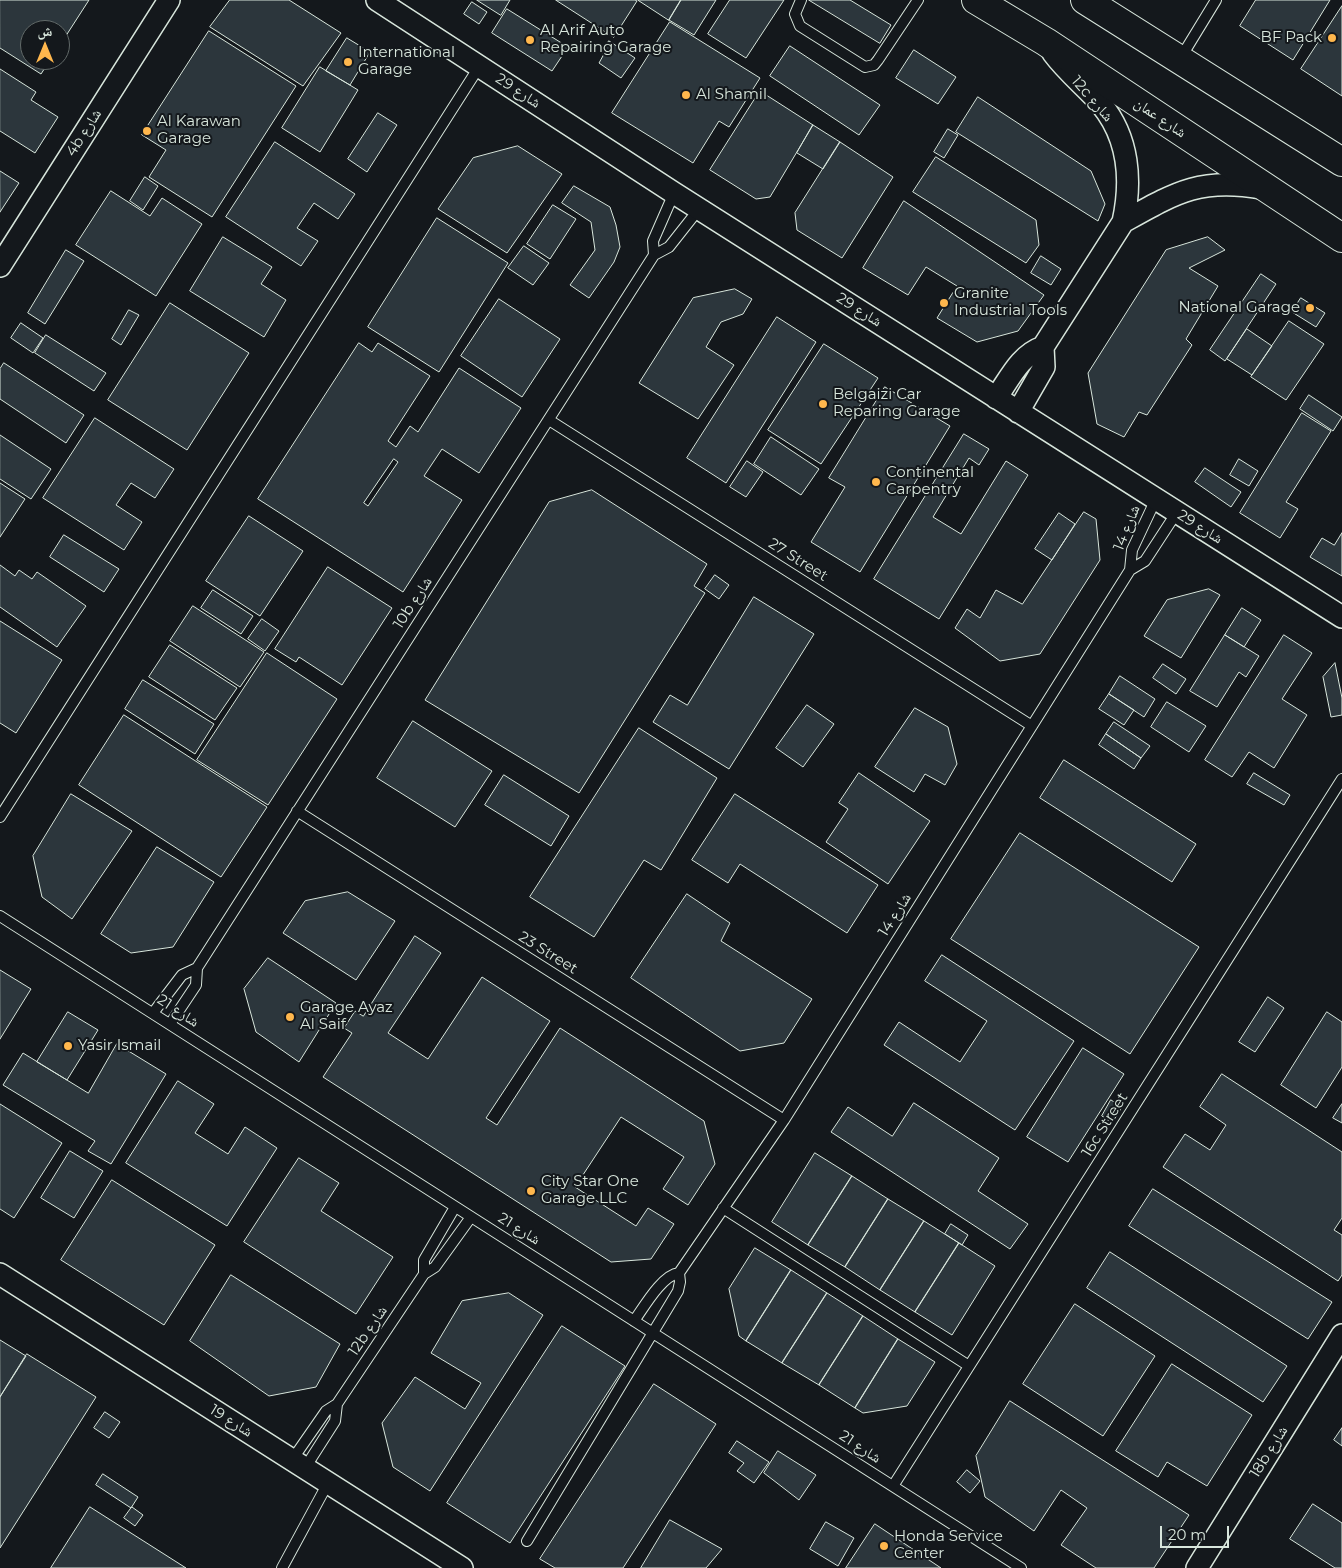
<!DOCTYPE html>
<meta charset="utf-8">
<style>
body{margin:0}
#map{position:relative;width:1342px;height:1568px;overflow:hidden;background:#14181c;font-family:Montserrat,"Noto Naskh Arabic",sans-serif}
canvas{display:block}
.north{position:absolute;left:20px;top:20px;width:50px;height:50px;box-sizing:border-box;background:#14181c;border:1px solid #626a69;border-radius:50%;rotate:0deg;font-size:14px;font-weight:700;line-height:20px;text-align:center;color:#d8e6dc}
.north::after{content:'';display:block;margin:auto;width:18px;height:22px;background:#ffb74d;clip-path:polygon(50% 0,100% 100%,50% 72%,0 100%)}
.scale{position:absolute;left:1160px;top:1526px;width:69px;height:22px;box-sizing:border-box;border:2px solid #d8e6dc;border-top:0;padding-left:6px;font-size:15px;line-height:18px;white-space:nowrap;color:#d8e6dc;-webkit-text-stroke:4px #14181c;paint-order:stroke}
</style>
<div id="map">
<canvas width="1342" height="1568"></canvas>
<div class="north">ش</div>
<div class="scale">20 m</div>
</div>
<script>
const g = document.querySelector('canvas').getContext('2d');
g.lineJoin = 'round';
function fill(path, color) { g.fillStyle = color; g.fill(path, 'evenodd'); }
function stroke(path, color, width, dash) { g.strokeStyle = color; g.lineWidth = width; g.lineCap = dash ? 'butt' : 'round'; g.setLineDash(dash || []); g.stroke(path); }
function drawText(font, color, halo, rows, align = 'center') {
  g.font = font + ' Montserrat,"Noto Naskh Arabic",sans-serif'; g.lineWidth = 4; g.setLineDash([]); g.textBaseline = 'middle'; g.strokeStyle = halo; g.fillStyle = color; for (const [text, x, y, turn = 0] of rows) {
    g.save(); g.translate(x, y); g.rotate((+turn || 0) * Math.PI / 180); g.textAlign = isNaN(turn) ? turn : align; if (halo) g.strokeText(text, 0, 0); g.fillText(text, 0, 0); g.restore();
  }
}
const building = new Path2D(`
 M0,0H89L60,45V30H30V60H50L41,74L0,48Z
 M230,0H289L341,33L303,86L210,27Z
 M477,0H510L501,15Z
 M556,0H635L637,1L614,37Z
 M638,0H681L669,20Z
 M681,0H716L694,35L669,20Z
 M730,0H784L746,58L708,34Z
 M809,0H850L891,25L880,43Z
 M1256,0H1330L1293,60L1240,26Z
 M472,2L487,12L479,24L464,14Z
 M1342,6V96L1301,69Z
 M507,9L568,47L552,71L492,33Z
 M670,22L760,78L729,127L719,121L693,163L612,113Z
 M209,31L296,86L212,217L149,177L166,150L142,135Z
 M347,38L370,52L350,85L326,71Z
 M609,41L635,58L621,78L599,63L604,54L602,53Z
 M790,46L880,105L859,135L770,76Z
 M914,50L956,77L938,104L896,78Z
 M320,67L358,90L320,152L282,128Z
 M0,69L36,92L31,100L58,117L35,153L0,131Z
 M760,91L813,125L770,197L756,199L710,170Z
 M978,97L1091,171L1105,204L1098,221L956,132Z
 M378,113L397,125L367,172L348,159Z
 M813,125L840,142L823,169L797,153Z
 M948,129L958,135L944,158L934,152Z
 M275,142L355,194L338,219L314,203L297,228L318,241L301,266L226,217Z
 M840,142L893,177L842,258L797,230L795,213Z
 M518,146L562,174L507,253L438,209L473,158Z
 M936,157L1036,220L1039,245L1026,263L913,192Z
 M0,171L19,183L0,212Z
 M145,177L158,186L143,210L130,201Z
 M574,186L610,207L616,225L620,247L614,262L589,298L570,285L595,250L591,222L562,203Z
 M111,191L150,216L162,198L202,224L156,296L76,245Z
 M904,201L1044,295L1018,331L977,342L937,318L957,286L926,267L908,295L863,268Z
 M553,205L576,219L550,259L527,244Z
 M437,218L508,263L439,372L368,327Z
 M223,237L272,267L261,284L286,300L264,337L190,291Z
 M1208,237L1225,250L1189,268L1218,286L1186,339L1192,345L1147,415L1139,412L1124,437L1097,424L1088,373L1166,250Z
 M524,246L549,263L533,285L508,268Z
 M66,250L84,261L45,324L28,313Z
 M1041,256L1061,269L1051,285L1031,273Z
 M1261,274L1276,284L1225,361L1210,350Z
 M735,289L752,299L743,314L721,322L706,347L734,365L698,419L639,383L693,298Z
 M1301,298L1325,313L1316,327L1292,312Z
 M499,299L560,339L522,397L461,356Z
 M170,303L249,353L187,450L108,400Z
 M129,310L139,315L121,345L112,339Z
 M777,317L816,342L726,483L687,458Z
 M1289,321L1324,344L1286,400L1251,377Z
 M21,323L43,338L33,353L11,338Z
 M1247,329L1272,346L1252,375L1227,359Z
 M46,335L106,373L94,391L35,353Z
 M359,343L372,352L378,343L430,376L388,441L396,447L410,426L418,432L459,368L521,408L479,473L442,449L424,476L462,500L403,592L258,499ZM394,459L398,462L368,506L364,503Z
 M824,344L878,378L821,464L768,430Z
 M4,363L84,415L66,443L0,399V369Z
 M885,387L950,426L860,572L811,542L845,487L829,478Z
 M1309,395L1342,417L1333,431L1300,409Z
 M1302,413L1331,431L1286,502L1298,509L1280,538L1240,513Z
 M95,418L174,469L155,498L131,483L116,505L142,522L124,550L43,498Z
 M964,434L989,449L979,465L969,458L933,517L961,534L1006,461L1028,475L939,619L874,579Z
 M0,435L51,469L31,499L0,479Z
 M771,437L819,469L801,495L754,464Z
 M1239,459L1258,471L1249,486L1230,475Z
 M747,461L763,472L746,497L730,487Z
 M1205,468L1241,492L1231,507L1195,482Z
 M0,483L25,499L0,537Z
 M592,490L707,564L694,586L705,593L579,793L425,700L549,502Z
 M1084,512L1096,519L1100,560L1040,654L1000,661L955,628L967,609L980,618L996,590L1022,604Z
 M1059,513L1075,524L1052,560L1035,549Z
 M249,516L303,551L260,616L206,581Z
 M1342,533V576L1310,557L1322,538L1334,545Z
 M64,535L119,569L104,592L50,557Z
 M0,565L15,576L19,570L32,579L37,572L86,606L57,647L0,607Z
 M328,567L392,608L342,685L299,657L296,662L275,649Z
 M715,575L729,585L719,599L705,589Z
 M1209,589L1220,595L1181,658L1144,636L1167,600Z
 M213,590L253,616L241,634L201,608Z
 M754,597L814,634L729,769L653,722L670,695L687,705Z
 M193,606L264,652L240,687L170,641Z
 M1242,608L1261,620L1244,647L1225,635Z
 M262,619L279,631L265,651L248,639Z
 M0,621L62,660L16,733L0,723Z
 M1225,635L1259,656L1246,677L1239,672L1217,707L1190,691Z
 M1284,635L1312,653L1282,699L1307,715L1274,768L1249,752L1232,777L1205,760Z
 M170,645L237,688L215,720L149,677Z
 M267,653L337,699L268,805L197,760Z
 M1335,663L1342,698V715L1331,717L1323,677Z
 M1163,664L1186,679L1176,694L1153,678Z
 M1120,676L1155,699L1144,717L1109,694Z
 M143,680L214,724L195,754L125,709Z
 M1109,694L1134,710L1124,725L1099,709Z
 M1167,702L1206,726L1189,752L1151,727Z
 M807,705L834,724L803,767L776,748Z
 M915,708L948,727L957,764L945,785L925,774L914,792L875,767Z
 M124,715L267,807L221,877L79,785Z
 M413,721L492,771L455,827L377,778Z
 M1114,722L1150,746L1141,758L1106,734Z
 M639,728L717,778L661,870L644,860L594,937L530,897Z
 M1106,734L1141,758L1134,769L1099,745Z
 M1064,760L1196,844L1172,882L1040,798Z
 M859,773L930,821L888,884L826,842L848,809L839,803Z
 M1254,773L1290,795L1284,805L1247,784Z
 M504,775L569,816L551,846L485,805Z
 M71,794L132,831L72,919L42,897L33,856Z
 M735,794L878,885L847,933L740,864L728,883L692,860Z
 M1020,833L1199,947L1130,1054L951,939Z
 M157,847L214,882L173,947L131,953L101,934Z
 M348,892L395,921L356,980L283,933L305,901Z
 M687,894L730,923L721,941L812,999L784,1043L740,1051L631,978Z
 M415,936L441,953L388,1033L428,1059L482,977L550,1021L486,1118L497,1125L560,1028L704,1121L715,1164L688,1205L663,1189L684,1157L621,1117L575,1187L636,1226L648,1208L674,1224L651,1259L611,1262L323,1077L352,1033L344,1028L355,1011L363,1016Z
 M942,955L1074,1041L1015,1130L884,1045L899,1022L960,1062L987,1021L925,981Z
 M268,958L336,1003L299,1062L256,1032L244,989Z
 M0,970L31,989L0,1039Z
 M1268,997L1284,1008L1255,1052L1239,1042Z
 M68,1012L98,1030L67,1080L37,1062Z
 M1327,1012L1342,1022V1067L1316,1108L1281,1085Z
 M117,1044L166,1074L111,1164L88,1151L95,1141L3,1085L23,1053L88,1093Z
 M1083,1048L1124,1074L1068,1162L1027,1137Z
 M1222,1074L1342,1152V1218L1334,1230L1342,1235V1275L1338,1281L1163,1167L1185,1134L1210,1150L1226,1125L1200,1107Z
 M178,1081L214,1104L195,1133L228,1154L245,1127L277,1148L227,1226L126,1163Z
 M1111,1100L1122,1107L1112,1123L1102,1116Z
 M914,1103L999,1158L978,1191L1028,1224L1010,1249L831,1132L848,1107L892,1136Z
 M0,1104L62,1143L14,1218L0,1209Z
 M1342,1104V1123L1333,1118Z
 M70,1151L103,1171L74,1218L41,1198Z
 M815,1153L852,1176L808,1245L772,1222Z
 M299,1158L339,1183L321,1211L393,1257L356,1314L244,1242Z
 M852,1176L888,1199L845,1267L808,1245Z
 M112,1180L215,1245L164,1325L61,1260Z
 M1153,1189L1332,1302L1308,1339L1129,1226Z
 M888,1199L924,1221L880,1290L845,1267Z
 M924,1221L959,1243L915,1312L880,1290Z
 M951,1224L968,1235L962,1245L945,1234Z
 M959,1243L995,1266L952,1335L915,1312Z
 M755,1248L791,1270L746,1341L739,1336L729,1289Z
 M1110,1252L1287,1366L1263,1402L1087,1288Z
 M791,1270L827,1293L782,1363L746,1341Z
 M231,1275L340,1344L316,1387L269,1396L190,1341Z
 M509,1293L543,1315L430,1491L393,1467L382,1423L415,1377L465,1409L481,1383L431,1353L462,1301Z
 M827,1293L863,1316L819,1385L782,1363Z
 M1075,1304L1155,1356L1103,1436L1023,1384Z
 M863,1316L898,1339L855,1408L819,1385Z
 M562,1326L625,1366L510,1543L447,1503Z
 M898,1339L935,1362L907,1406L863,1413L855,1408Z
 M0,1340L26,1356L0,1397Z
 M27,1354L96,1397L0,1548V1397Z
 M1172,1364L1252,1415L1207,1486L1167,1462L1158,1477L1116,1451Z
 M654,1384L716,1424L623,1568H555L540,1559Z
 M1010,1401L1189,1515L1154,1568H1096L1061,1545L1087,1508L1061,1490L1034,1531L985,1497L976,1456Z
 M105,1412L120,1422L109,1438L94,1428Z
 M1342,1428V1446L1334,1440Z
 M737,1441L769,1462L754,1483L737,1471L744,1463L729,1453Z
 M778,1451L816,1475L799,1500L764,1473Z
 M967,1470L980,1481L970,1493L957,1482Z
 M103,1474L138,1497L131,1508L96,1485Z
 M1313,1504L1342,1523V1568H1335L1290,1539Z
 M90,1507L186,1568H51Z
 M132,1507L143,1515L135,1526L124,1518Z
 M670,1520L722,1549L706,1568H641Z
 M826,1522L854,1538L838,1566L810,1549Z
 M875,1524L941,1568H846Z`);
fill(building, '#2c363c');
stroke(building, '#d8e6dc', 1);
const lane = new Path2D(`
 M801,0L795,14L800,26L865,67L874,65L878,60L918,0
 M1180,59L1216,0
 M654,255L653,241L674,193
 M549,420L1032,726
 M1130,570L1132,550L1156,499
 M297,811L784,1120
 M0,817L479,67
 M0,916L1021,1568
 M153,1013L182,975L197,968
 M170,1024L196,985L197,968L654,255L669,247L699,209
 M723,1208L969,1366
 M424,1274V1260L455,1207
 M634,1321C644,1307 662,1275 679,1273L784,1120L1130,570L1145,561L1177,512
 M292,1460L326,1411L337,1404L424,1274L435,1267L471,1217
 M305,1468L335,1421L337,1404
 M893,1486L1342,779
 M527,1541L678,1291L680,1282L679,1273
 M282,1568L328,1483`);
const street = new Path2D(`
 M377,0L674,193L1342,617
 M1123,222C1175,193 1200,177 1261,188
 M0,266L169,0
 M996,398C1010,378 1020,355 1043,347L1123,222C1132,181 1129,138 1101,104C1085,86 1067,72 1053,53
 M1018,412L1044,367L1043,347
 M0,1274L462,1568
 M1197,1568L1342,1335`);
const primary = new Path2D(`
 M976,0L1046,42L1342,238
 M1085,0L1342,162`);
stroke(lane, '#d8e6dc', 12);
stroke(street, '#d8e6dc', 24);
stroke(primary, '#d8e6dc', 30);
stroke(lane, '#14181c', 10);
stroke(street, '#14181c', 21);
stroke(primary, '#14181c', 28);
for (const [x, y, r, color] of [
 [1332,38,5,"#ffb74d"],
 [530,40,5,"#ffb74d"],
 [348,62,5,"#ffb74d"],
 [686,95,5,"#ffb74d"],
 [147,131,5,"#ffb74d"],
 [944,303,5,"#ffb74d"],
 [1310,308,5,"#ffb74d"],
 [823,404,5,"#ffb74d"],
 [876,482,5,"#ffb74d"],
 [290,1017,5,"#ffb74d"],
 [68,1046,5,"#ffb74d"],
 [531,1191,5,"#ffb74d"],
 [884,1546,5,"#ffb74d"]
]) { const dot = new Path2D(); dot.arc(x, y, r, 0, 2 * Math.PI); g.fillStyle = color; g.fill(dot); stroke(dot, '#14181c', 2); }
drawText('15px', '#d8e6dc', '#14181c', [
 ["Al Arif Auto",540,31],
 ["Repairing Garage",540,48],
 ["BF Pack",1322,38,"right"],
 ["International",358,53],
 ["Garage",358,70],
 ["Al Shamil",696,95],
 ["Al Karawan",157,122],
 ["Garage",157,139],
 ["Granite",954,294],
 ["Industrial Tools",954,311],
 ["National Garage",1300,308,"right"],
 ["Belgaizi Car",833,395],
 ["Reparing Garage",833,412],
 ["Continental",886,473],
 ["Carpentry",886,490],
 ["Garage Ayaz",300,1008],
 ["Al Saif",300,1025],
 ["Yasir Ismail",78,1046],
 ["City Star One",541,1182],
 ["Garage LLC",541,1199],
 ["Honda Service",894,1537],
 ["Center",894,1554]
], 'left');
drawText('15px', '#d8e6dc', '#14181c', [
 ["شارع 29",518,91,33],
 ["12c شارع",1092,99,49],
 ["شارع عمان",1160,118,34],
 ["4b شارع",84,133,-58],
 ["شارع 29",859,310,32],
 ["شارع 29",1200,527,32],
 ["شارع 14",1127,528,-68],
 ["27 Street",798,560,32],
 ["10b شارع",413,603,-57],
 ["شارع 14",895,915,-58],
 ["23 Street",548,953,32],
 ["شارع 21",178,1011,33],
 ["16c Street",1105,1125,-58],
 ["شارع 21",519,1229,32],
 ["12b شارع",368,1331,-56],
 ["شارع 19",231,1421,32],
 ["شارع 21",860,1447,33],
 ["18b شارع",1269,1452,-58]
]);
</script>
